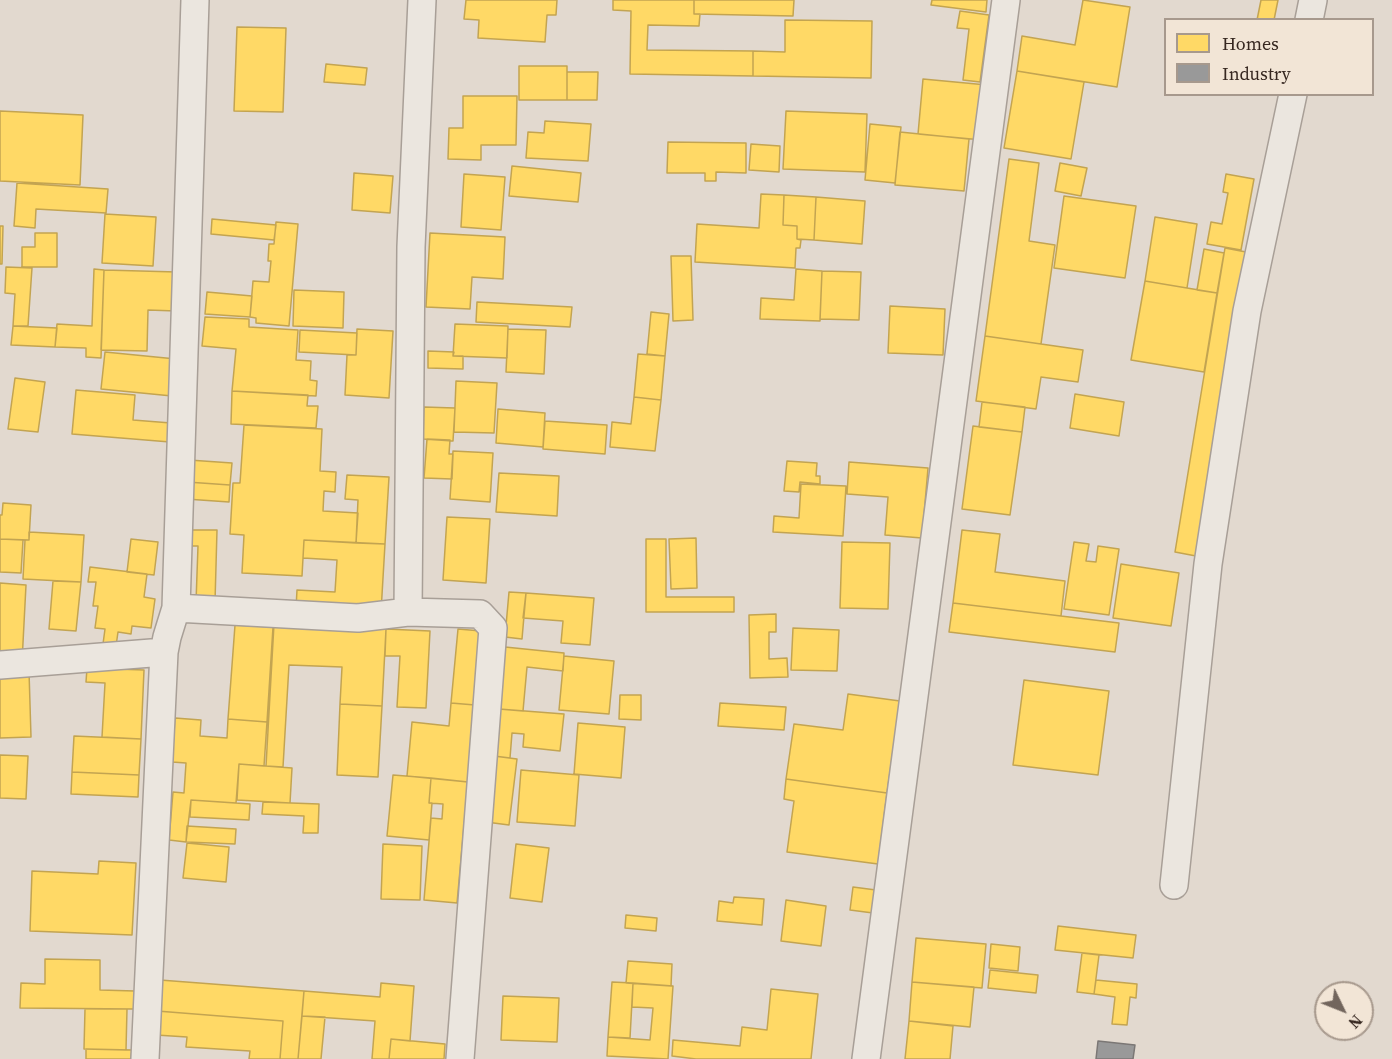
<!DOCTYPE html>
<style>
body{margin:0}
#map{position:relative;width:1392px;height:1059px;overflow:hidden;background:#e2d9cf;font-family:"Source Serif 4",serif}
canvas{display:block}
.legend{position:absolute;left:1164px;top:18px;width:210px;height:78px;box-sizing:border-box;background:#f2e5d6;border:2px solid #a7998d;margin:0;padding:8px 10px;list-style:none;font-size:18px;color:#362720}
.legend li{display:flex;align-items:center;gap:12px;height:30px}
.legend b{width:30px;border:2px solid #a7998d}
.north{position:absolute;left:1314px;top:981px;width:60px;height:60px;box-sizing:border-box;background:#f2e5d6;border:2px solid #a7998d;border-radius:50%;rotate:133deg;font-size:16px;font-weight:700;line-height:24px;text-align:center;color:#362720}
.north::after{content:'';display:block;margin:auto;width:21px;height:27px;background:#72655d;clip-path:polygon(50% 0,100% 100%,50% 72%,0 100%)}
</style>
<div id="map">
<canvas width="1392" height="1059"></canvas>
<ul class="legend">
<li><b style="height:16px;background:#ffd966"></b>Homes</li>
<li><b style="height:16px;background:#999"></b>Industry</li>
</ul>
<div class="north">N</div>
</div>
<script>
const g = document.querySelector('canvas').getContext('2d');
g.lineJoin = 'round';
function fill(path, color) { g.fillStyle = color; g.fill(path, 'evenodd'); }
function stroke(path, color, width, dash) { g.strokeStyle = color; g.lineWidth = width; g.lineCap = dash ? 'butt' : 'round'; g.setLineDash(dash || []); g.stroke(path); }
const homes = new Path2D(`
 M466,0H557L556,15H547L545,42L478,38L479,20L464,19Z
 M613,0H694V14H700L699,26L648,25L647,50L753,51V76L630,74L631,11L613,10Z
 M694,0H794L793,16L694,14Z
 M932,0H987L986,12L931,5Z
 M1083,0L1130,7L1117,87L1017,71L1022,36L1075,45Z
 M1261,0H1278L1274,20H1257Z
 M960,11L989,15L980,82L963,80L969,29L957,28Z
 M785,20L872,21L871,78L753,76V51L785,52Z
 M237,27L286,28L283,112L234,111Z
 M326,64L367,68L365,85L324,82Z
 M519,66H567V100H519Z
 M1017,71L1084,82L1071,159L1004,148Z
 M567,72H598L597,100H567Z
 M923,79L987,85L982,140L918,134Z
 M463,96H517L516,145H481V160L448,159L449,128H463Z
 M0,111L83,115L80,185L0,181Z
 M786,111L867,114L865,172L783,169Z
 M545,121L591,124L588,161L526,158L528,132L544,133Z
 M870,124L901,127L895,183L865,180Z
 M900,132L969,139L964,191L895,185Z
 M668,142L746,143V173L716,172V181H705V173H667Z
 M751,144L780,146L779,172L749,170Z
 M1009,159L1039,163L1029,241L1055,245L1041,344L985,336Z
 M1060,163L1087,168L1081,196L1055,191Z
 M512,166L581,173L578,202L509,196Z
 M354,173L393,176L390,213L352,210Z
 M464,174L505,177L501,230L461,227Z
 M1226,174L1254,179L1241,250L1207,244L1211,222L1222,224L1228,193L1223,192Z
 M17,183L108,189L106,213L36,209L35,228L14,226Z
 M761,194L784,195L783,225L797,226V239L801,240L800,248H796L795,268L695,262L697,224L759,228Z
 M784,195L816,197L814,240L797,239V226L783,225Z
 M1064,196L1136,206L1125,278L1054,268Z
 M816,197L865,201L862,244L814,240Z
 M105,214L156,217L153,266L102,263Z
 M1155,217L1197,224L1187,288L1145,281Z
 M212,219L276,225L274,240L211,234Z
 M276,222L298,224L289,326L256,323V318L250,317L253,281L269,282L271,261H268L269,244H274Z
 M0,226H3L2,264H0Z
 M35,233H57V267H22V247H35Z
 M430,233L505,237L503,279L472,277L470,309L426,307Z
 M1225,248L1246,252L1196,556L1175,552Z
 M1204,249L1224,253L1217,293L1197,290Z
 M671,256H691L693,320L673,321Z
 M6,267L32,268L28,326H13L15,294L5,293Z
 M94,269L104,270L101,358L86,357V348L55,347L57,324L92,326Z
 M796,269L822,271L820,321L760,319L761,298L794,300Z
 M104,270L177,272L176,311L148,310L147,351L101,350Z
 M822,271L861,272L859,320L820,319Z
 M1145,281L1217,293L1204,372L1131,360Z
 M294,290L344,292L343,328L293,326Z
 M207,292L252,296L250,317L205,314Z
 M477,302L572,307L570,327L476,322Z
 M890,306L945,309L943,355L888,353Z
 M651,312L669,314L665,356L647,354Z
 M205,317L249,319V327L298,330L296,360L311,361L310,380L317,381L316,396L232,391L236,349L202,346Z
 M455,324L508,326L507,358L453,356Z
 M13,326L57,328L55,347L11,345Z
 M357,329L393,331L389,398L345,395L347,355H356Z
 M508,329L546,330L544,374L506,372Z
 M300,330L357,333L356,355L299,352Z
 M985,336L1083,350L1078,382L1041,377L1036,409L976,401Z
 M428,351L454,352L453,356H463V369L428,368Z
 M105,352L176,359L172,396L101,389Z
 M638,354L665,356L661,400L634,397Z
 M15,378L45,382L38,432L8,429Z
 M456,381L497,383L494,433L454,432Z
 M76,390L135,395L133,420L171,423L170,442L72,434Z
 M232,391L308,395L307,406H318L316,428L231,424Z
 M1075,394L1124,402L1119,436L1070,428Z
 M634,397L661,400L655,451L610,447L612,422L631,424Z
 M982,402L1025,407L1022,432L979,427Z
 M424,407L455,408L453,441L423,439Z
 M498,409L545,413L543,447L496,443Z
 M545,421L607,425L605,454L543,449Z
 M244,425L322,429L320,471L336,472L335,492L324,491L323,511L358,513L356,543L304,540L302,576L242,573L244,535L230,534L233,483H240Z
 M973,426L1022,432L1010,515L962,509Z
 M427,439L450,440L449,454H453L452,479L424,478Z
 M453,451L493,453L490,502L450,499Z
 M189,460L232,463L230,485L187,482Z
 M787,461L817,463L816,476H820V484L800,482L799,492L784,491Z
 M849,462L928,468L922,538L885,535L888,497L847,494Z
 M499,473L559,476L557,516L496,512Z
 M347,475L389,477L385,544L356,543L358,500L345,499Z
 M187,482L230,485L229,502L186,499Z
 M801,484L846,486L843,536L773,532L774,516L799,518Z
 M3,503L31,505L29,540L0,539V515H2Z
 M447,517L490,519L486,583L443,580Z
 M192,530H217L215,602H196L198,546H192Z
 M962,530L1000,534L995,572L1065,581L1061,616L953,603Z
 M29,532L84,535L81,582L23,579L25,540H29Z
 M696,538L697,588L671,589L669,539Z
 M0,539L23,540L21,573L0,572Z
 M131,539L158,542L154,575L127,572Z
 M646,539H666V597H734V612H646Z
 M304,540L385,544L381,612L296,608L297,590L335,592L337,560L303,558Z
 M842,542L890,543L888,609L840,608Z
 M1074,542L1089,544L1086,561L1096,562L1098,546L1119,549L1109,615L1064,609Z
 M1121,564L1179,573L1171,626L1113,618Z
 M90,567L147,574L144,597L155,599L151,628L132,626L131,634L118,632L116,646L103,644L105,629L95,628L98,606H93L96,582H88Z
 M53,581L81,582L76,631L49,629Z
 M0,583L26,585L22,662L0,661Z
 M509,592L526,593L522,639L505,637Z
 M526,593L594,598L590,645L561,643L563,621L523,618Z
 M953,603L1119,623L1115,652L949,632Z
 M776,614V632H769V659L787,658L788,677L750,678L749,615Z
 M274,624L386,629L382,706L340,704L342,667L289,665L283,767L266,766Z
 M235,625L273,627L267,722L228,719Z
 M793,628L839,630L837,671L791,670Z
 M386,629L430,631L426,708L397,707L400,656H385Z
 M458,629L481,631L475,705L451,703Z
 M505,647L564,653L563,671L527,667L523,711L499,709Z
 M564,656L614,661L609,714L559,710Z
 M87,668L144,670L141,739L102,737L105,683L86,682Z
 M29,671L31,737L0,738V672Z
 M1024,680L1109,691L1098,775L1013,765Z
 M848,694L900,701L887,793L786,779L794,724L843,730Z
 M620,695H641V720L619,719Z
 M451,703L475,705L468,782L407,776L412,722L449,726Z
 M720,703L786,707L784,730L718,726Z
 M340,704L382,706L378,777L337,775Z
 M499,709L564,714L560,751L523,747L524,734L512,733L510,758L494,756Z
 M175,718L201,720L200,736L227,738L228,719L267,722L264,766L239,764L236,803L191,800L186,842L169,840L173,792L184,793L186,763L172,762Z
 M578,723L625,727L621,778L574,774Z
 M74,736L141,739L139,775L72,772Z
 M0,755L28,756L26,799L0,798Z
 M494,756L517,759L509,825L486,822Z
 M239,764L292,768L290,803L237,800Z
 M521,770L579,775L575,826L517,822Z
 M72,772L139,775L138,797L71,794Z
 M393,775L431,778L429,803H432L429,840L387,836Z
 M431,778L468,782L457,903L424,900L431,818L442,819L443,804L429,803Z
 M786,779L887,793L878,864L787,852L794,801L784,799Z
 M191,800L250,804L249,820L190,817Z
 M263,802L319,804L318,833H303L304,816L262,814Z
 M187,826L236,829L235,844L186,842Z
 M187,843L229,847L226,882L183,878Z
 M383,844L422,846L420,900L381,899Z
 M516,844L549,848L542,902L510,898Z
 M99,861L136,863L132,935L30,931L32,871L98,874Z
 M853,887L876,890L873,913L850,910Z
 M734,897L764,899L762,925L717,921L719,901L733,903Z
 M786,900L826,906L821,946L781,941Z
 M626,915L657,918L656,931L625,928Z
 M1058,926L1136,935L1133,958L1055,950Z
 M916,938L986,944L982,988L912,982Z
 M991,944L1020,947L1018,971L989,968Z
 M1082,953L1099,955L1094,994L1077,992Z
 M45,959L100,960V990L135,991V1009L20,1008L21,983L45,984Z
 M628,961L672,964L671,986L626,983Z
 M990,970L1038,975L1036,993L988,988Z
 M160,980L304,991L298,1059H280L283,1021L157,1011Z
 M1096,980L1137,984L1136,998L1130,997L1127,1025L1112,1024L1115,997L1094,994Z
 M612,982L633,983L630,1038L608,1037Z
 M912,982L974,987L970,1027L909,1021Z
 M381,983L414,986L410,1041L391,1039L389,1059H372L375,1021L302,1016L304,991L380,997Z
 M633,983L673,986L668,1059L607,1056L608,1037L650,1040L653,1008L632,1007Z
 M771,989L818,994L811,1059H696L672,1056L673,1040L740,1046L742,1027L767,1030Z
 M503,996L559,998L557,1042L501,1040Z
 M85,1009H127L126,1050L84,1049Z
 M157,1011L283,1021L280,1059H249L250,1051L186,1047L187,1037L156,1035Z
 M302,1016L325,1017L321,1059H298Z
 M909,1021L953,1026L950,1059H905Z
 M391,1039L445,1044L444,1059H389Z
 M86,1049L132,1050L131,1059H86Z`);
fill(homes, '#ffd966');
stroke(homes, '#c3a451', 1.5);
const industry = new Path2D(`
 M1098,1041L1135,1045L1133,1059H1096Z`);
fill(industry, '#999');
stroke(industry, '#7b7775', 1.5);
const minor = new Path2D(`
 M422,0L411,247L408,612L480,614L493,628L460,1059
 M1309,20L1313,0
 M176,608L358,618L408,612
 M0,665L164,652
 M1174,885L1208,564L1247,311L1293,94
 M145,1059L164,652L167,637L176,608L195,0
 M866,1059L1006,0`);
stroke(minor, '#a89f97', 30);
stroke(minor, '#ebe6df', 27);
</script>
